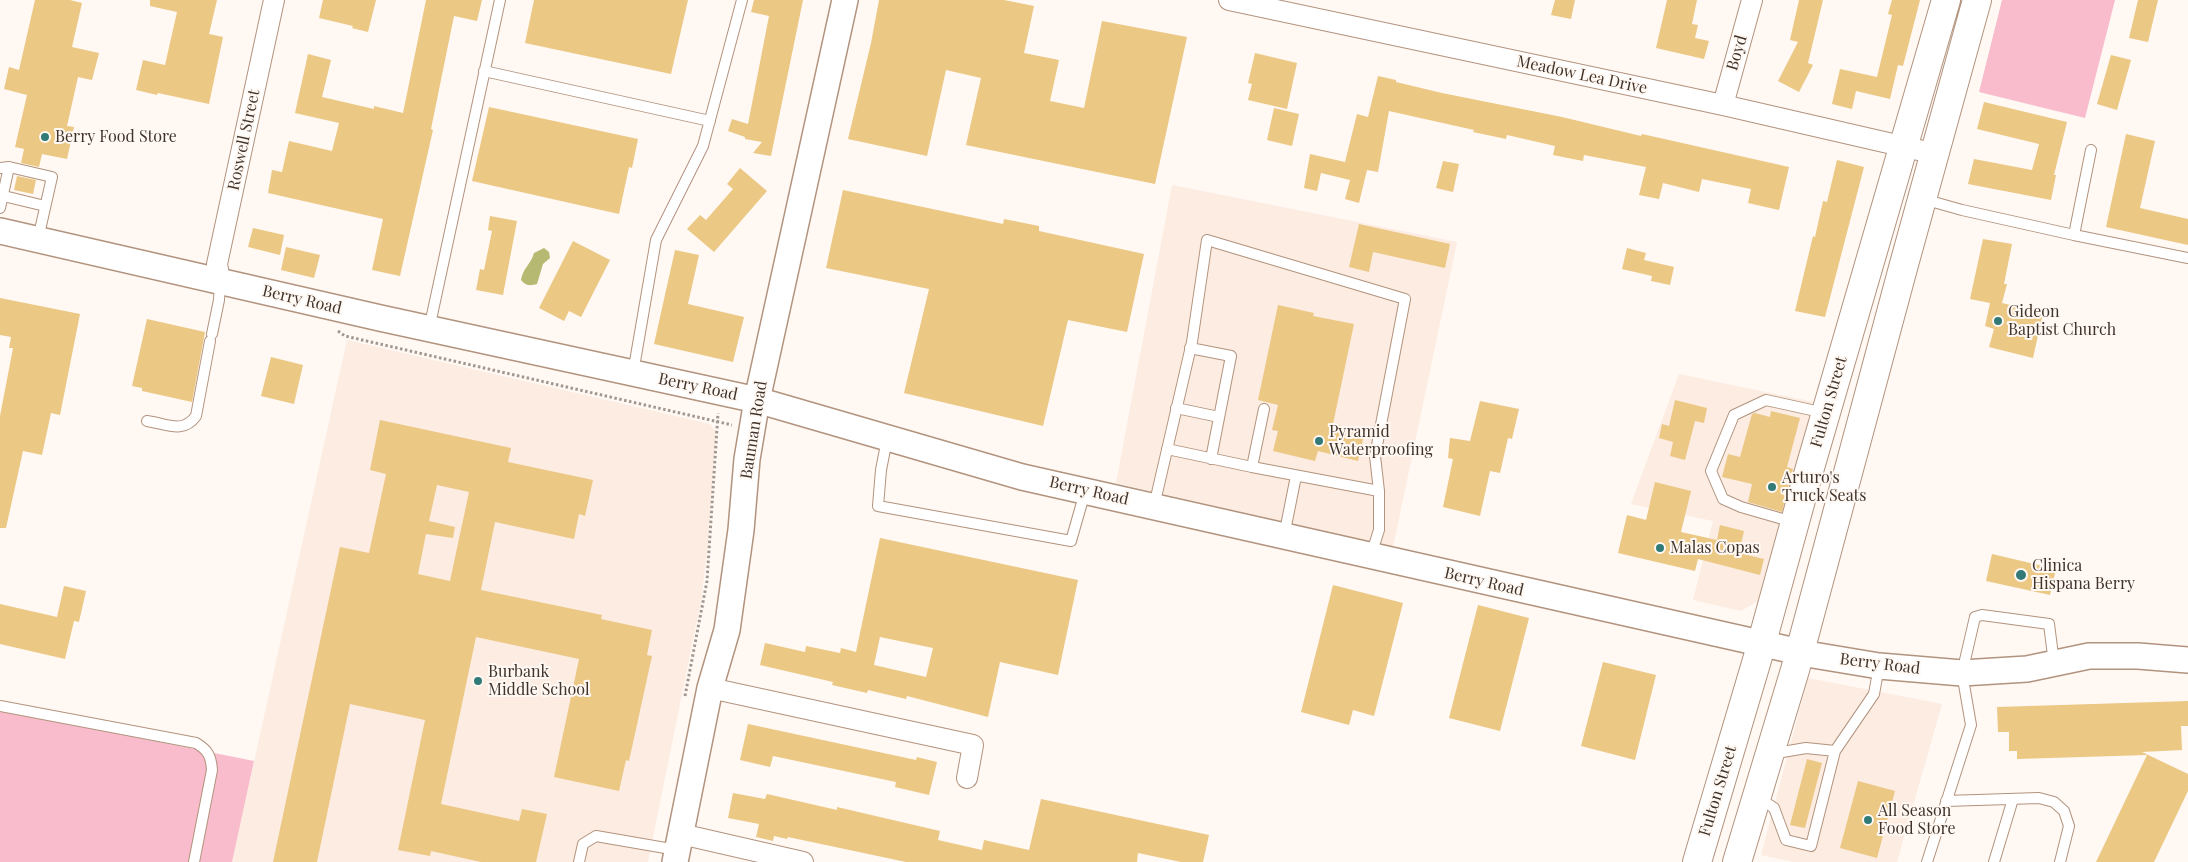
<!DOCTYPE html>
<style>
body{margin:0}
canvas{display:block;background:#fff8f3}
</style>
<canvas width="2188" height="862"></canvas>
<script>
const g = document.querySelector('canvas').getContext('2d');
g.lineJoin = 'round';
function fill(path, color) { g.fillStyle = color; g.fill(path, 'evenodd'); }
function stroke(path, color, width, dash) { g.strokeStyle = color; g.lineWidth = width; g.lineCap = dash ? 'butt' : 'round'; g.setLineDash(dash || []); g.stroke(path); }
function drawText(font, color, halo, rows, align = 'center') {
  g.font = font + ' "Playfair Display",serif'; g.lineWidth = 4; g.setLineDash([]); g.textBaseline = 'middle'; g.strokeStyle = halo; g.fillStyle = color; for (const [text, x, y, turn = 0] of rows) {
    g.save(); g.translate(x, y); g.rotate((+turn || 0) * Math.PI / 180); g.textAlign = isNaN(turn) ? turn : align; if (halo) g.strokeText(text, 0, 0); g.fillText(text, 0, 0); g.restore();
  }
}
fill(new Path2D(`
 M1172,185L1457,242L1393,547L1116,483Z
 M347,340L710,424L716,432L707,553L701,600L648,862H232Z
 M1679,374L1819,403L1761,599L1741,611L1693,600L1713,521L1631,504Z
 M1808,678L1942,704L1897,862H1793L1761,855Z`), '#fcece1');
fill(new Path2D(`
 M2002,0H2115L2085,118L1979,92Z
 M0,710L254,761L232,862H0Z`), '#f8bccc');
fill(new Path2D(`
 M544,248L549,252L550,258L543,264L537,284C530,286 526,286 521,280C523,268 531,264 534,253Z`), '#b6b971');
fill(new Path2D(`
 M35,0H70L82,3L72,47L99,53L92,80L78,77L67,126L74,127L67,159L42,154L39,167L21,163L24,149L15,147L27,95L4,89L9,67L19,70Z
 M150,0H217L209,34L223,37L209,104L158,93L157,95L136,90L143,60L165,65L177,12L150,6Z
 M323,0H376L368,32L352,28L353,26L319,18Z
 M426,0H482L477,21L454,16L431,129L433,130L400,276L372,270L383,219L268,193L272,170L282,172L289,141L332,151L339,123L295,113L308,54L331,60L322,97L374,109V106L403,113Z
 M534,0H688L671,74L525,43Z
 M754,0H803L771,156L753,153L762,142L745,139V137L728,131L732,119L748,124L769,16L751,12Z
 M879,0H1004L1034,6L1024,53L1059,60L1050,101L1084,108L1102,21L1187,37L1155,184L966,145L981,78L946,70L927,156L848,139L871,43Z
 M1555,0H1575L1571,19L1551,15Z
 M1667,0H1697L1692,24L1698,25L1695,38L1709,41L1704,59L1656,48Z
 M1799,0H1823L1808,63L1813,65L1799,92L1778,81L1798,42L1790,40Z
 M1892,0H1920L1903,66L1898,65L1890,99L1856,91L1852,109L1832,104L1840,69L1877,77L1892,15L1888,14Z
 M2138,0H2158L2148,42L2129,38Z
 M1255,53L1297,63L1287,109L1248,100L1252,84L1248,83Z
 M2111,55L2131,60L2117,110L2097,104Z
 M1378,76L1396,80V82L1442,93L1562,117L1641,136L1642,134L1789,167L1779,210L1748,203L1751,189L1702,179L1699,192L1663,183L1659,199L1639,195L1646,167L1584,155L1583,161L1553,155L1555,146L1507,135L1506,139L1473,132L1474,130L1389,111L1378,172L1367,170L1359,203L1345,199L1350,180L1321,173L1317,191L1304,188L1310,154L1345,162L1357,114L1368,117Z
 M1984,102L2067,122L2054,175H2056L2051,200L1968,184L1974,159L2032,170L2039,144L1977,129Z
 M489,107L638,139L632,168L629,167L619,214L472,181Z
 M1274,108L1299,114L1292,146L1267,140Z
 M2126,134L2155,141L2140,208L2188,219V245L2106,227Z
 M1837,160L1864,167L1825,317L1795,311L1813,236L1815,237L1823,201L1827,202Z
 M1443,161L1459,164L1453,192L1436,188Z
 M740,168L767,191L714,252L687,229L700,215L706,220L733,189L727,184Z
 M17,176L36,180L33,194L14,190Z
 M843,190L1003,224L1004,219L1039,226V231L1144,254L1127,332L1068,320L1043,426L904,393L929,289L826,268Z
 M490,216L517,221L503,295L476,290L480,269L484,270L492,231L488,230Z
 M1359,224L1450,244L1445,268L1373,252L1369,272L1349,267Z
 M253,228L284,235L280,255L248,247Z
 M1983,239L2012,244L2004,284H2007L2002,303L2043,313L2033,358L1989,347L1994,329L1985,326L1990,303L1970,299Z
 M573,241L610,260L581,317L569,311L564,321L539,308Z
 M286,247L320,255L314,278L281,270Z
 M1627,248L1646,253L1644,260L1674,267L1670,285L1651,281L1652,276L1622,269Z
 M675,250L699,255L688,304L744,317L733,362L654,344Z
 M0,298L80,314L60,415L51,413L42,455L23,451L6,528H0V416L13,348H9L11,337L0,335Z
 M1278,305L1314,313L1313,316L1354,324L1333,424L1365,431L1358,461L1318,451L1315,461L1273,451L1278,431L1272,430L1278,405L1258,400Z
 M147,319L205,332L192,402L142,391V388L132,386Z
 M271,357L303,365L294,404L261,396Z
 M1675,400L1707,408L1704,423L1695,421L1685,460L1670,456L1673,442L1659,438L1662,424L1669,426Z
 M1480,401L1519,409L1512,439L1508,438L1500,473L1490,471L1480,516L1443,507L1453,459L1448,458L1450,438L1470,441Z
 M1771,411L1800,418L1787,467L1793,469L1782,512L1748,502L1752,484L1722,477L1728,454L1740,457L1752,414L1755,413L1770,417Z
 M380,420L511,448L508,462L593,480L585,516L579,514L574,539L495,522L481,590L602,615L601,619L652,630L647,655L652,656L629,761L626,760L619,791L554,777L579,659L476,637L441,804L519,821L522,809L547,814L536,862H481L431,851L430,856L398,850L425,720L350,704L317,862H273L340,547L369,553L386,474L370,470ZM437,485L469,492L450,581L418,574L426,534L453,538L455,527L429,521Z
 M1655,482L1691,491L1681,532L1717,540L1720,525L1744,531L1739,553L1764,559L1760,575L1698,559L1695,571L1618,553L1627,515L1646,520Z
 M880,538L1078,580L1058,675L1000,662L988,717L907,696L906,699L868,690L867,693L832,685L833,682L760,665L765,643L805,652L806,646L840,653L841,648L856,652ZM880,637L933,648L926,677L874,665Z
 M1992,554L2056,569L2050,595L1986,581Z
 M1333,585L1403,603L1374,716L1353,710L1349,725L1301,712Z
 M64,586L86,591L79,622L74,621L65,659L0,644V604L57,617Z
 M1478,605L1529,618L1500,731L1449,718Z
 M1603,662L1656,675L1635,760L1581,746Z
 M2188,701V726H2181L2182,750L2142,752L2188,774V791L2154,862H2096L2147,755L2017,759V751H2009V732H1998L1997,707Z
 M748,724L916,760L917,757L937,762L929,795L895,787L896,782L773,756L770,767L740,760Z
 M1807,759L1822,763L1805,828L1790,825Z
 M1858,781L1895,791L1877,858L1840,848Z
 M733,793L765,799L767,794L837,810V807L940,831L938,840L982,850L984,840L1029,850L1041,799L1209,835L1203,862H1181L1138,853L1137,862H906L788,837L787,839L774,836L773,841L756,837L759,824L728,818Z`), '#ecc885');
const service = new Path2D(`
 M484,71L710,121
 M0,168L9,167L52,177L38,239
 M0,195L45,206
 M1923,199L1962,210L2074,235L2091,150
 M0,208L9,167
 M2074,235L2188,258
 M429,329L500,0
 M212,334L219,300L220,282
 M1190,348L1231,356L1211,459
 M633,373L656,240L703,146L742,0
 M1176,408L1219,417
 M1264,409L1252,467L1379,491V530L1371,555
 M147,421C167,424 183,434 196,416L210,341
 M887,439L881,470L878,506L1071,541L1085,492
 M1167,449L1252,467
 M1154,506L1192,342L1207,240L1405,299L1375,456L1379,491
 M1793,522L1741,507L1723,499L1711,471L1734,415L1766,400L1825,413
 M1284,536L1296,476
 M0,706L196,743C208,750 211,756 212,770L194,862
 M1771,754L1806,748L1835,751L1874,694L1879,666
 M1759,798L1774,808L1786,840L1811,846L1835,751
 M1946,801L2039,798L2054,802L2064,811L2069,826L2060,862
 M579,862L583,844L596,836L677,850
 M1927,862L1971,725L1962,673L1975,617L1982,615L2049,624L2054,663
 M1994,862L2013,799`);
const minor = new Path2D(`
 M1229,0L1723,105L1936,154
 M1723,105L1752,0
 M220,281L217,264L274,0
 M710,688L973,745L967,778
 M681,834L803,862`);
const tertiary = new Path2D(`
 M0,231L380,318L757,400L1022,477L1813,655L1879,666L1962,673L2027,669L2089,656H2138L2188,660
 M675,862L710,688L727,630L741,530L747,459L757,400L845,0`);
const secondary = new Path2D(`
 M1697,862L1757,660L1809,471L1946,0
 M1737,862L1795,670L1903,268L1977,0`);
stroke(service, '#b2937e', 12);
stroke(minor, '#b2937e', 22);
stroke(tertiary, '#b2937e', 28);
stroke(secondary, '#b2937e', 30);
stroke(new Path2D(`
 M338,331L345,336L732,425
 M685,696L707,581L718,413`), '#a19790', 3, [2.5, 2.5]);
stroke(service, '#fff', 10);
stroke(minor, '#fff', 20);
stroke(tertiary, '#fff', 25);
stroke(secondary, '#fff', 28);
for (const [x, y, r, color] of [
 [45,137,5,"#327a77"],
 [1998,321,5,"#327a77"],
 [1319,441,5,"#327a77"],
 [1772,487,5,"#327a77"],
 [1660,548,5,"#327a77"],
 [2021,575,6,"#327a77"],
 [478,681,5,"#327a77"],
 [1868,820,5,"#327a77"]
]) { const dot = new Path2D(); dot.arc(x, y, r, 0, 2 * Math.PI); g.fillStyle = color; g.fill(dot); stroke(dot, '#fff8f3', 2); }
drawText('16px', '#40332a', '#fff8f3', [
 ["Boyd",1737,53,-74],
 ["Meadow Lea Drive",1582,75,12],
 ["Roswell Street",244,140,-78],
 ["Berry Road",302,300,13],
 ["Berry Road",698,387,12],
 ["Fulton Street",1829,402,-74],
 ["Bauman Road",754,430,-81],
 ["Berry Road",1089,491,13],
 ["Berry Road",1484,582,13],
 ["Berry Road",1880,664,7],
 ["Fulton Street",1718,791,-73]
]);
drawText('16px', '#40332a', '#fff8f3', [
 ["Berry Food Store",55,137],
 ["Gideon",2008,312],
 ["Baptist Church",2008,330],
 ["Pyramid",1329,432],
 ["Waterproofing",1329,450],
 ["Arturo's",1782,478],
 ["Truck Seats",1782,496],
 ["Malas Copas",1670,548],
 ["Clinica",2032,566],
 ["Hispana Berry",2032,584],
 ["Burbank",488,672],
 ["Middle School",488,690],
 ["All Season",1878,811],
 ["Food Store",1878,829]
], 'left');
</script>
